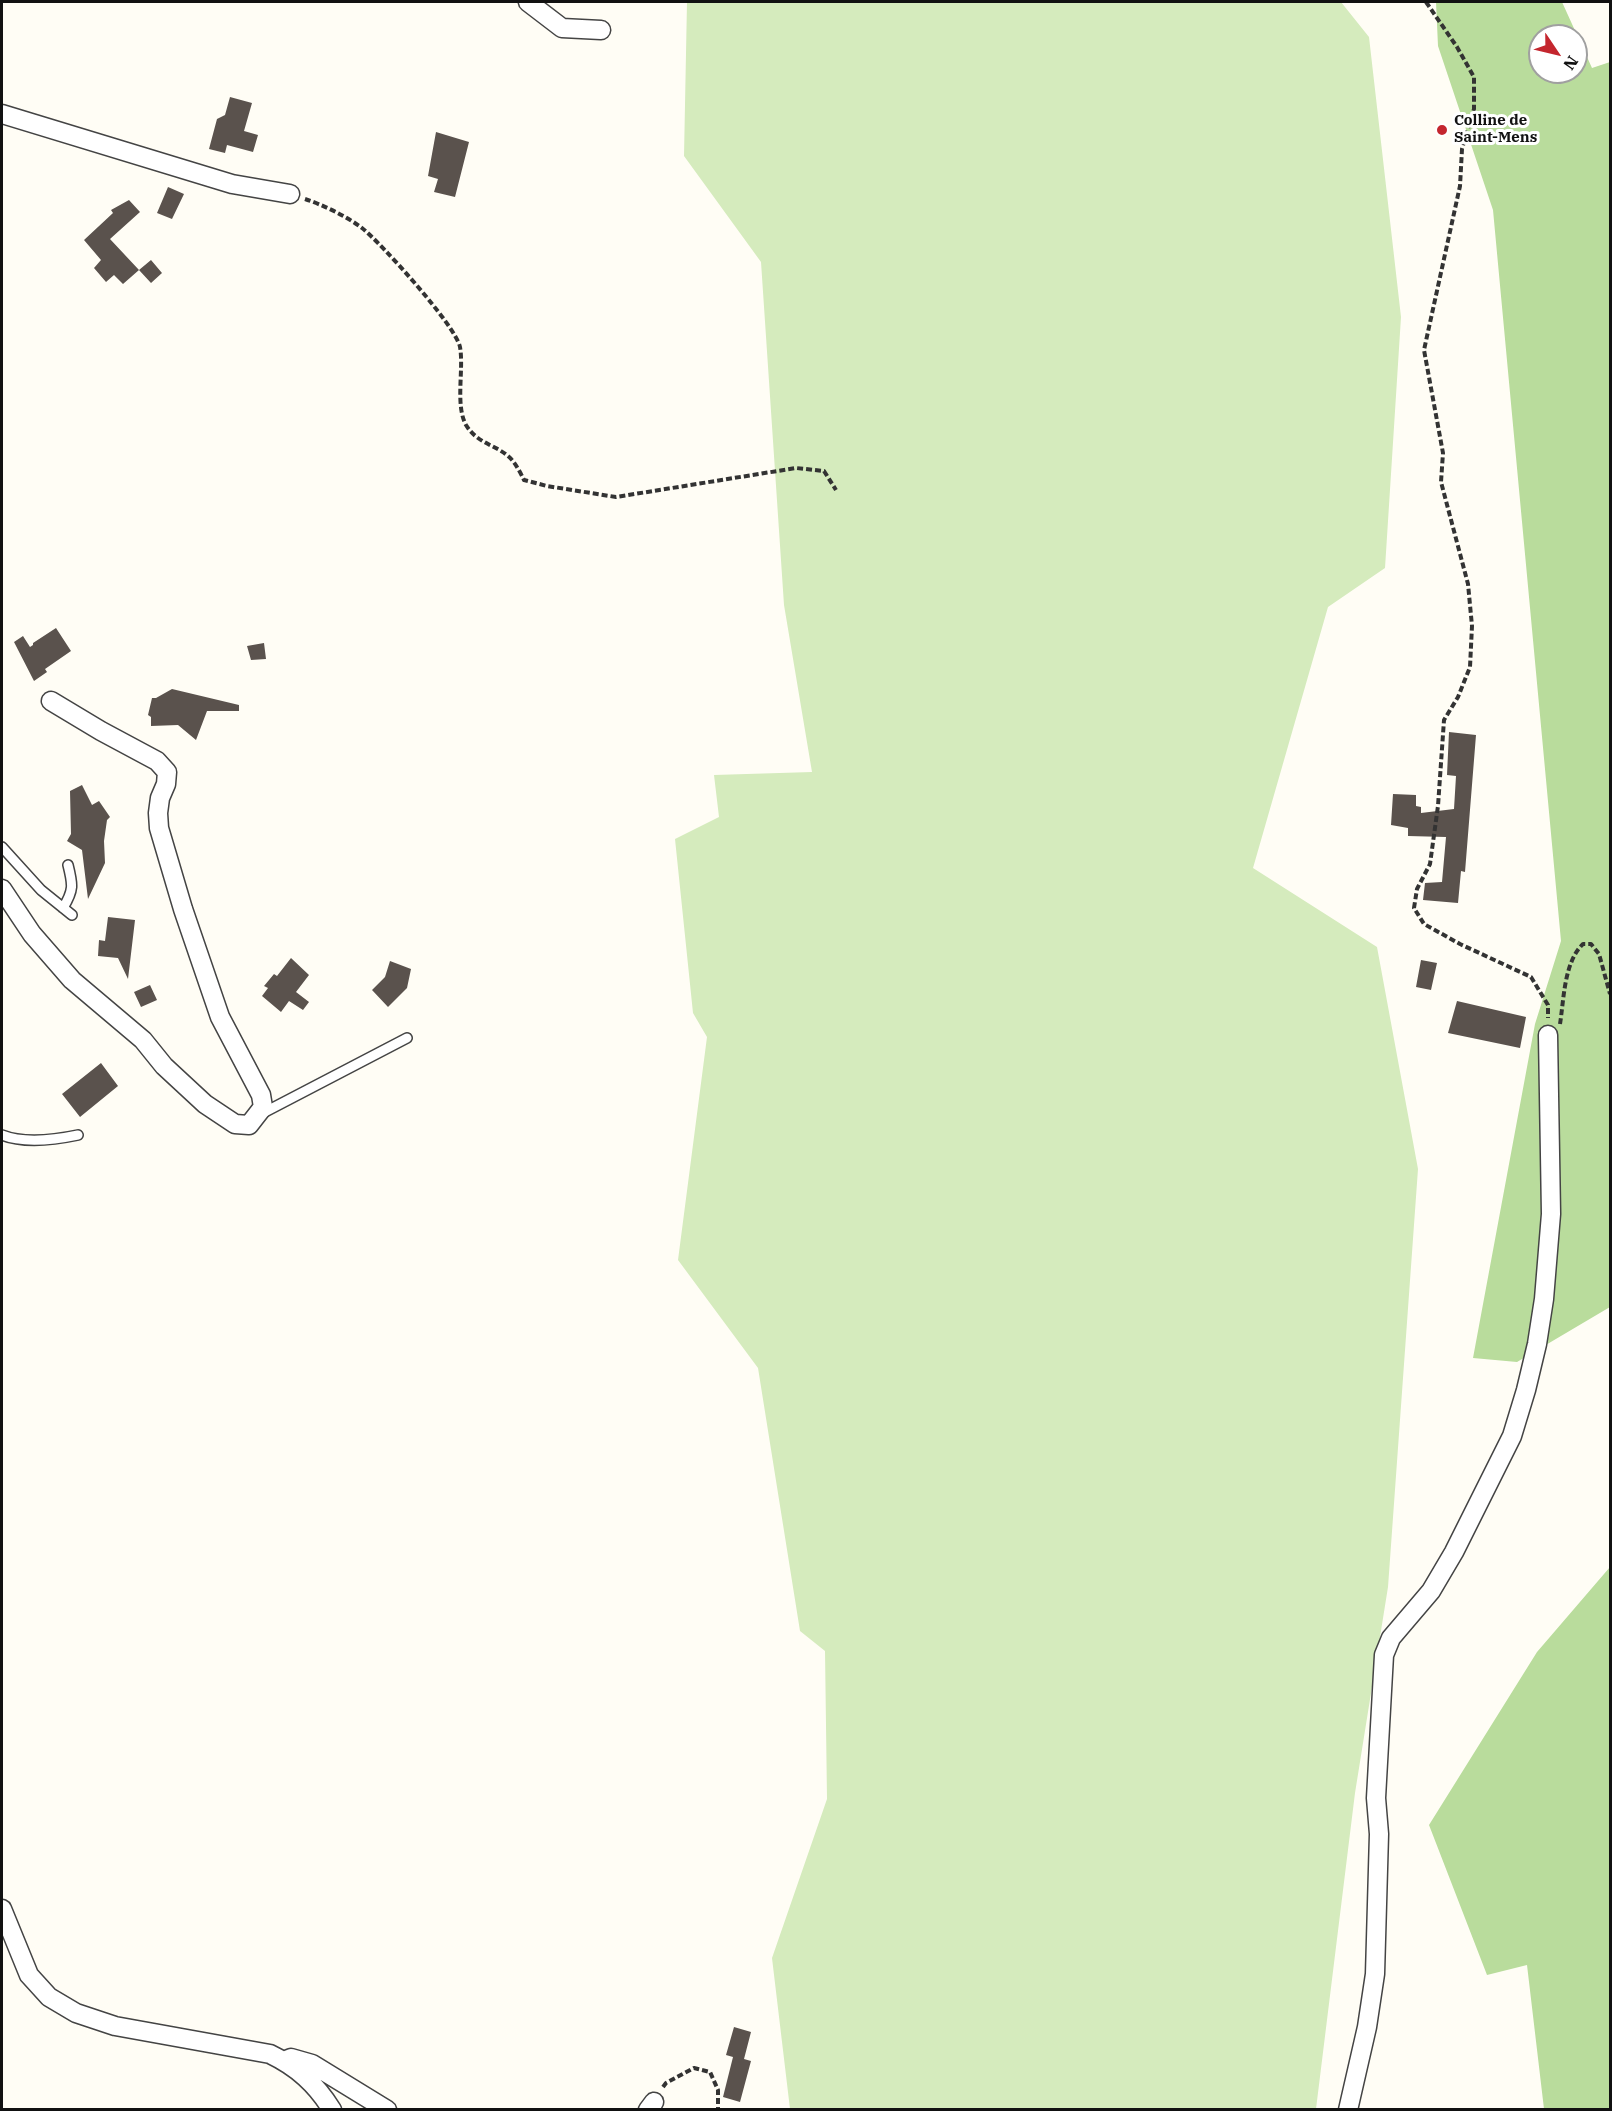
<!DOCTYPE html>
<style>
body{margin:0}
#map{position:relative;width:1612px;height:2111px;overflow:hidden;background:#fffdf5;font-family:"IBM Plex Serif",serif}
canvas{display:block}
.frame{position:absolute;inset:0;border:3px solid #111;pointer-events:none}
.north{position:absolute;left:1528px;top:24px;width:60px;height:60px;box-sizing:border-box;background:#fff;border:2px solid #a0a0a0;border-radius:50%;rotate:125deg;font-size:16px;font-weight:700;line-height:24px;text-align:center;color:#111}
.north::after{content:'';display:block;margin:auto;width:21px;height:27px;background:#c4262e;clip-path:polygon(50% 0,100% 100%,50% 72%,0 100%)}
</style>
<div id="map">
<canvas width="1612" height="2111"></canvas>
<div class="frame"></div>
<div class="north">N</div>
</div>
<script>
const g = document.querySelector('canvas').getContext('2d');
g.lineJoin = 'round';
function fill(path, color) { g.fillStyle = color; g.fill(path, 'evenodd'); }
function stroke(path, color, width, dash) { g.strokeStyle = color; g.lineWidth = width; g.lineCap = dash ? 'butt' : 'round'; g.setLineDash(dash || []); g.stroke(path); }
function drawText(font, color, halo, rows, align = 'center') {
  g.font = font + ' "IBM Plex Serif",serif'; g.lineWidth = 6; g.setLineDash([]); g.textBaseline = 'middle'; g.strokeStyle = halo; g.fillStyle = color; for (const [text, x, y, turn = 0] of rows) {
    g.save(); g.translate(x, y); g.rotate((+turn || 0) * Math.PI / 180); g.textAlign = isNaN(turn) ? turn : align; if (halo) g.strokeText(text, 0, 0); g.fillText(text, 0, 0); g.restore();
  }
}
fill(new Path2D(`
 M687,2H1341L1369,37L1401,317L1385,568L1328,607L1253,868L1377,947L1418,1169L1388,1587L1355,1793L1316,2109H790L772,1958L827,1799L825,1651L800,1631L758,1368L678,1260L707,1037L693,1013L675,839L719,817L714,775L812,772L784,605L761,262L684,156Z`), '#d5ebbd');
fill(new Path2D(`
 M1436,2H1562L1592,68L1610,62V1307L1517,1362L1473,1358L1535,1024L1561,941L1493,210L1438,46ZM1540,36H1576V72H1540Z
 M1610,1567V2109H1544L1527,1965L1487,1975L1429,1825L1537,1652Z`), '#b9dc9c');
fill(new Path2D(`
 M230,97L252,103L244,131L258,135L253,152L227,145L225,153L209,149L217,119L225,115Z
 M436,132L469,142L455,197L434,192L438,179L428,176Z
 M168,187L184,194L172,219L157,213Z
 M129,200L140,212L110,239L139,270L123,284L114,275L106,282L94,268L101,260L84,240L113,213L111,210Z
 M151,260L162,273L151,283L139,270Z
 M56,628L71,651L45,669L47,672L34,681L14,642L23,636L30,647L33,645V643Z
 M264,643L266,659L251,660L247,646Z
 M172,689L239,705V711H207L196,740L178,725L151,726V717L148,715L152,698H156Z
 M1449,732L1476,735L1465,872L1461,871L1458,903L1423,900L1425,883L1442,882L1446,837L1408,836V828L1391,825L1393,794L1416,795V806L1421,807V813L1454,809L1456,776L1447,775Z
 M82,785L92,805L99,801L110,817L107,820L104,841L105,863L88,899L82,850L67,841L71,834L70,791Z
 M108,917L135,920L128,979L118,958L98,956L99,940L105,941Z
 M291,958L309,975L296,992L309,1002L303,1010L289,1001L281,1012L262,996L268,988L264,986L274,974L277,976Z
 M1421,960L1437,963L1431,990L1416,987Z
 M390,961L411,969L407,988L388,1007L372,990L385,977Z
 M150,985L157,1000L141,1007L134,992Z
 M1457,1001L1526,1017L1520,1048L1448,1033Z
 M101,1063L118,1086L80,1117L62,1094Z
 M734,2027L751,2032L744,2059L751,2061L740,2102L723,2097L733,2057L726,2055Z`), '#5a524d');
const lane = new Path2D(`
 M2,847L41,890L72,915
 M63,908C74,890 73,885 68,865
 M263,1113L407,1038
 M2,1135C25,1144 54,1140 78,1135`);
const street = new Path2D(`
 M528,2L562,28L601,30
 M2,114L232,184L290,194
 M2,889L32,934L72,980L143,1040L164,1066L205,1104L235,1124L249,1125L263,1107L261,1095L220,1017L183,909L159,828L158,813L160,798L166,784L167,772L157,761L101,731L51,701
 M2,1909L29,1975L49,1997L76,2013L115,2026L270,2054C297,2067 316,2084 332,2110
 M286,2060L291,2058L312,2064L387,2110
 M648,2110L654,2102
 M1348,2110L1367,2027L1375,1974L1379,1834L1376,1798L1384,1655L1391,1638L1431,1591L1454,1552L1512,1436L1526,1390L1537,1344L1544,1299L1551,1214L1548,1035`);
stroke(lane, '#444', 12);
stroke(street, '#444', 21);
stroke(new Path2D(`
 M1426,2L1457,47L1474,77V109L1462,149L1460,186L1424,350L1443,453L1441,482L1468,584L1472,626L1470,667L1458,697L1444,720L1438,806L1430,864L1417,889L1414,908L1424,924L1460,944L1531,977L1548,1005V1018
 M305,199C323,205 346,216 362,228C381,243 456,326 460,347C464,369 455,405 466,425C478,445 499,445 512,460C517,466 521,474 524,480L547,486L616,497L796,468L824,471L836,490
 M1560,1024C1564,999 1564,962 1583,944H1591L1599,954L1610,994
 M663,2087L666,2083L694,2068L710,2072L718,2090V2110`), '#333', 4, [6, 3]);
stroke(lane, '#fff', 9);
stroke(street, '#fff', 18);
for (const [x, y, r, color] of [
 [1442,130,6,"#c4262e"]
]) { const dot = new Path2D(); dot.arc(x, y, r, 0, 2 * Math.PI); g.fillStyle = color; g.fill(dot); stroke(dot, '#fff', 2); }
drawText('bold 15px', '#111', '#fff', [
 ["Colline de",1454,121],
 ["Saint-Mens",1454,138]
], 'left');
</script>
